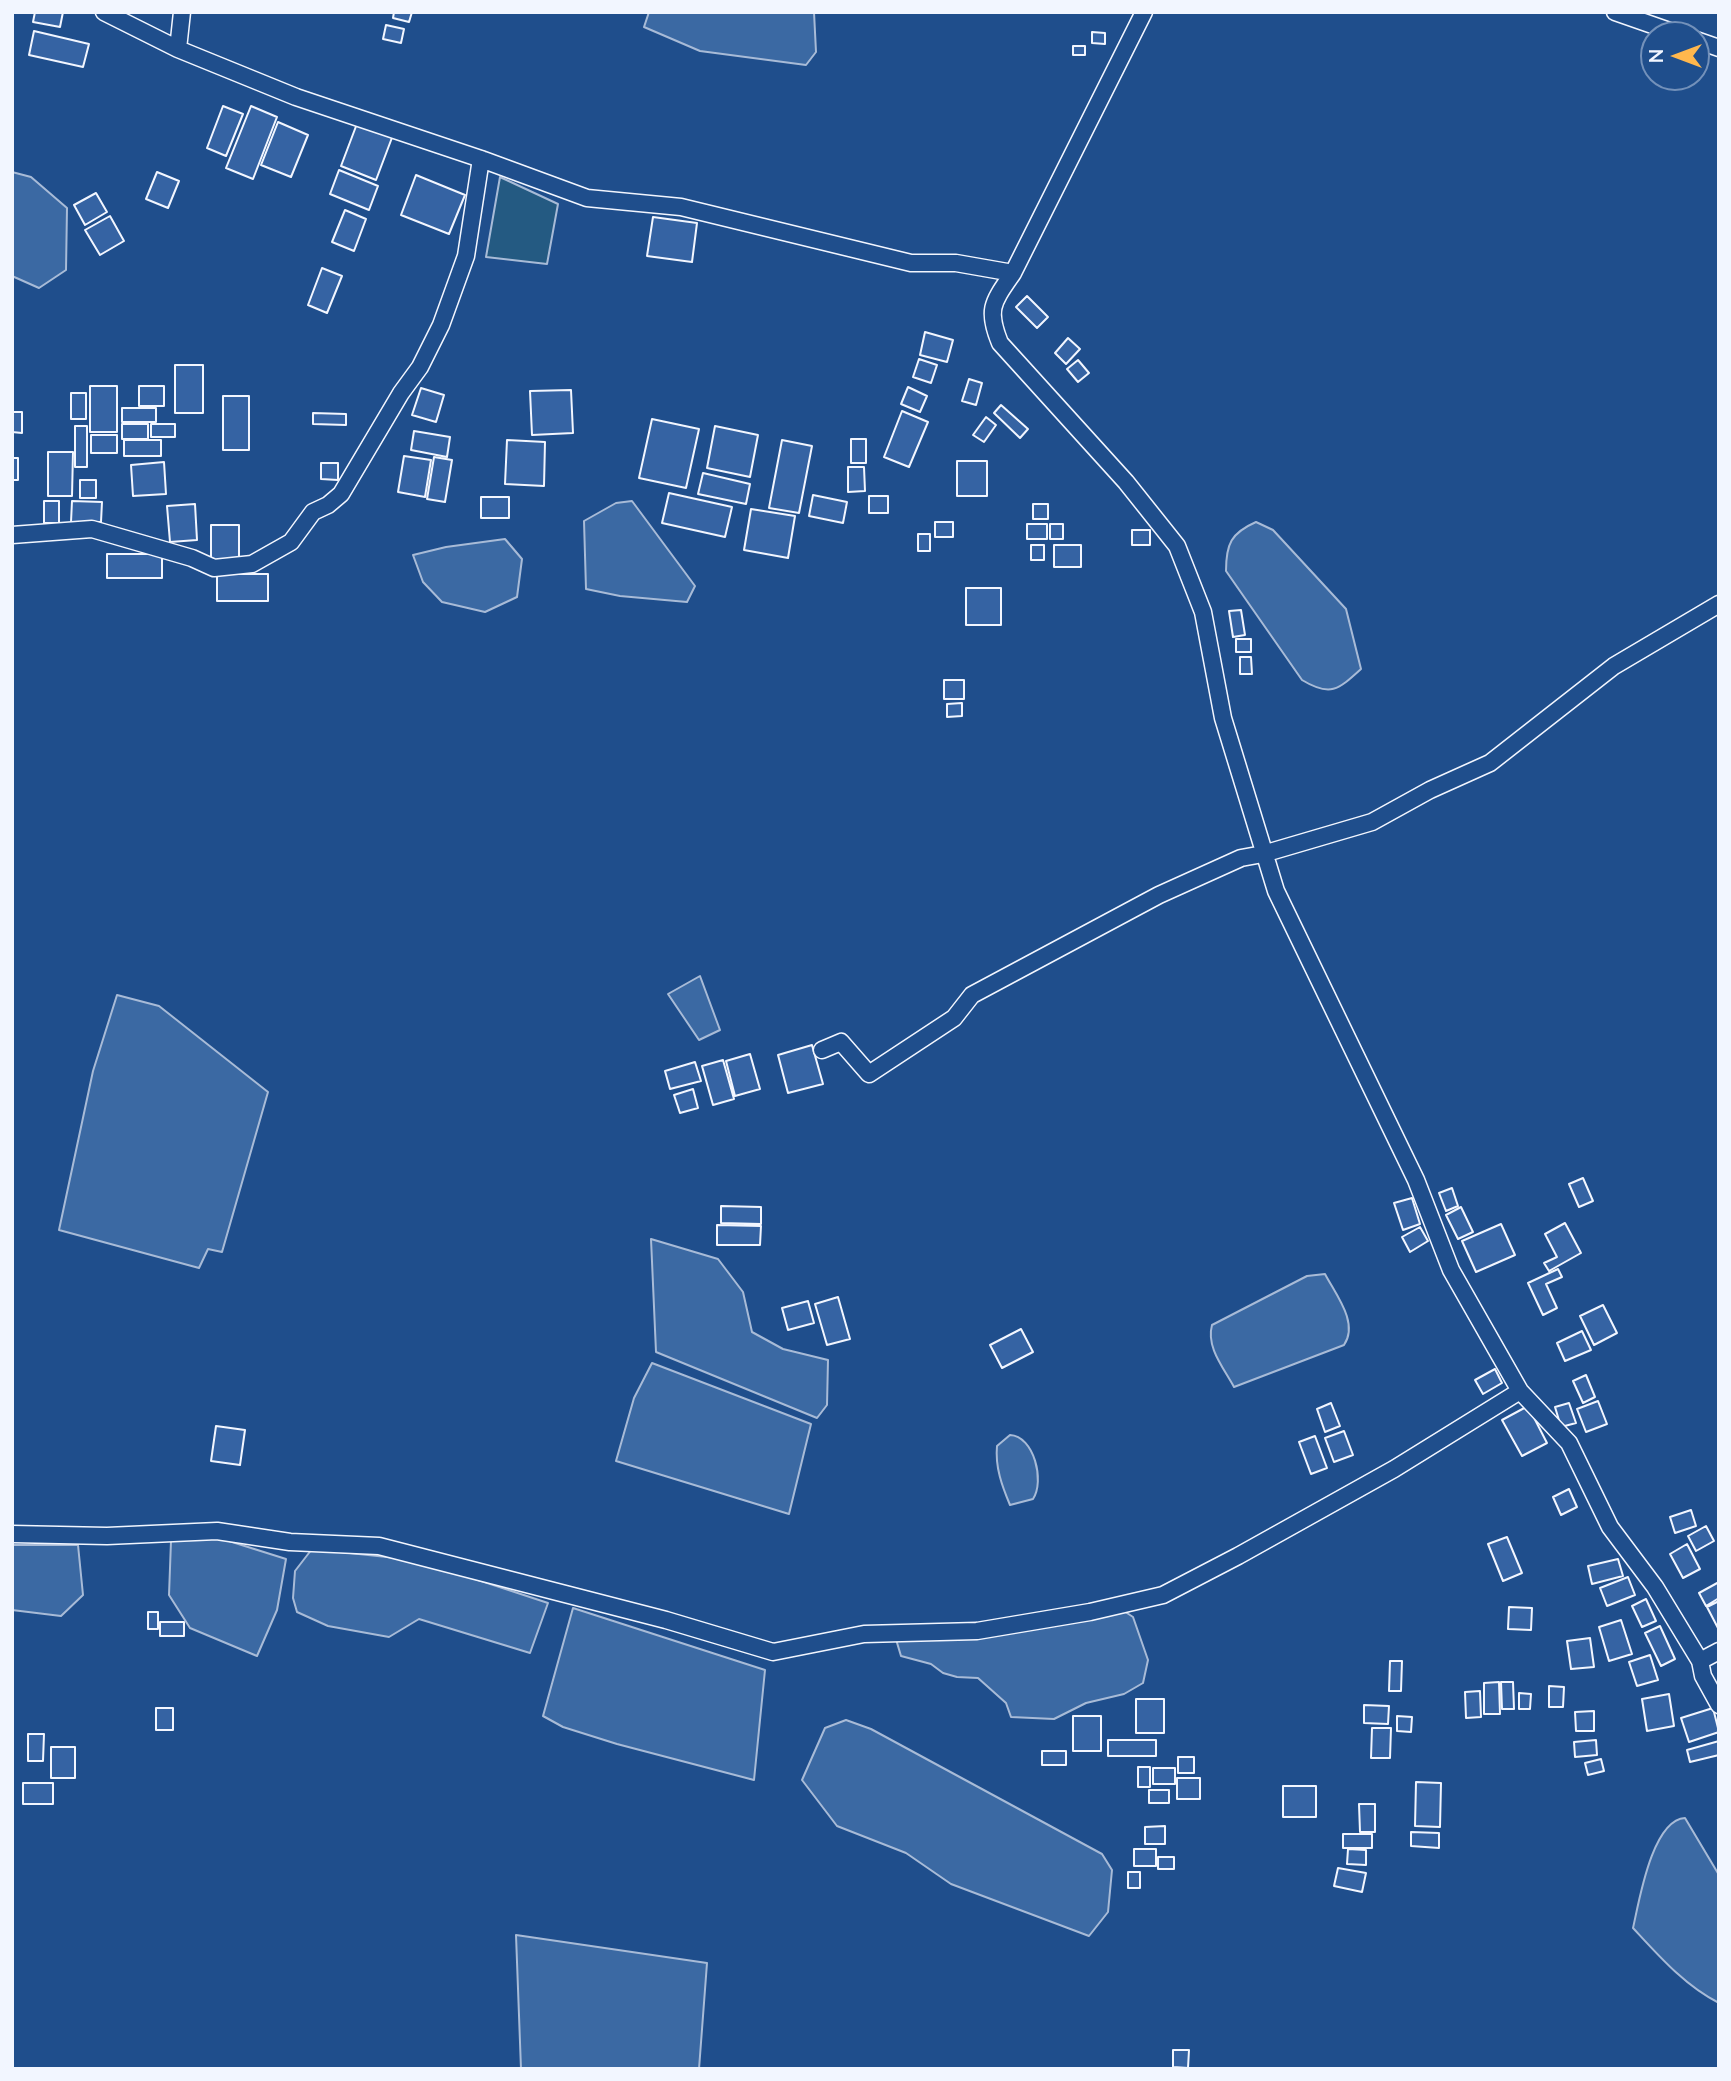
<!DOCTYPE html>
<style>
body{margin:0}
#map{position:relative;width:1731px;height:2081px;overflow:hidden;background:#1f4e8c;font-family:Lato,sans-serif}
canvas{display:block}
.frame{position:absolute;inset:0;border:14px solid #f2f6ff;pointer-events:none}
.north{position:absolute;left:1640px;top:21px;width:70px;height:70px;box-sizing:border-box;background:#1f4e8c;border:2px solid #7391ba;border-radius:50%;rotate:270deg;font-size:19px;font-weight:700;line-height:28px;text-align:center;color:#f2f6ff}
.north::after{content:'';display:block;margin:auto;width:24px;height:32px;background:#ffb74d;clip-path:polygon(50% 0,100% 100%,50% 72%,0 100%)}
</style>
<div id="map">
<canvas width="1731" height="2081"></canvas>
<div class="frame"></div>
<div class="north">N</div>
</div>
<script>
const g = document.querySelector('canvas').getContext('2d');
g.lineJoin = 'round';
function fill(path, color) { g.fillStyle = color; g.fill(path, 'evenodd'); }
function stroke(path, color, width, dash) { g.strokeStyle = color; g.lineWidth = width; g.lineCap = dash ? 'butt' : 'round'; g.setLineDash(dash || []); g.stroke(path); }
const green = new Path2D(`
 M500,177L558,204L547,264L486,257Z`);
fill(green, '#245a82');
stroke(green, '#a8bbd7', 2);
const water = new Path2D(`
 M649,12H814L816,52L806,65L700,51L644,27Z
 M12,172L31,177L67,208L66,270L39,288L12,276Z
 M632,501L695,586L687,602L620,596L586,589L584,521L616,503Z
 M1256,522L1273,530L1346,609L1361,669C1338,690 1330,697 1302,680L1226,571C1226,544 1231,533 1256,522Z
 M505,539L522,559L517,597L485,612L442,602L423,582L413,555L446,547Z
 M700,976L720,1030L699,1040L668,994Z
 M117,995L159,1006L268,1092L222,1252L208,1249L199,1268L59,1230L93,1071Z
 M651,1239L718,1259L743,1292L752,1332L783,1349L828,1360L827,1405L817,1418L656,1352Z
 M1325,1274C1336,1295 1359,1323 1344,1345L1234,1387C1223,1367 1206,1347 1212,1325L1307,1276Z
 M652,1363L811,1424L789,1514L616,1461L634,1398Z
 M1010,1435C1034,1436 1045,1481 1033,1499L1010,1505C1002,1486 995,1467 997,1446Z
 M213,1536L286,1559L277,1610L257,1656L190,1628L169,1595L171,1541Z
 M12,1545H78L83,1595L61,1616L12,1610Z
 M312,1549L396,1558L469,1577L548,1603L530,1653L419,1619L389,1637L328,1626L297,1612L293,1598L295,1571Z
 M573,1608L765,1670L754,1780L617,1744L563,1727L543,1716Z
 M1121,1609L1133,1617L1148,1660L1143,1683L1124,1694L1086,1703L1054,1719L1011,1717L1006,1703L978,1678L957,1677L943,1673L931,1664L901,1656L895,1636Z
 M846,1720L871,1729L1102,1854L1112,1870L1108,1912L1089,1936L951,1884L906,1853L837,1826L802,1780L825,1728Z
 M1685,1818L1719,1875V2003C1685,1986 1658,1955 1633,1928C1639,1902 1652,1820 1685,1818Z
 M516,1935L707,1963L699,2069H521Z`);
fill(water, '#3b69a3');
stroke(water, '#a8bbd7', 2);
const building = new Path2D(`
 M35,12H63L60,27L33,22Z
 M394,12H412L409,22L393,18Z
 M386,25L404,29L401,43L383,39Z
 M34,31L89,44L83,67L29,55Z
 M1092,32L1105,33V44L1092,43Z
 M1073,46H1085V55H1073Z
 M223,106L243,114L226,156L207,148Z
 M251,106L277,117L253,179L226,168Z
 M358,121L393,135L376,180L341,166Z
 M278,122L308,135L291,177L261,165Z
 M339,170L378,186L369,210L330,194Z
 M157,172L179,181L168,208L146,199Z
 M416,175L465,195L449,234L401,215Z
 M96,193L107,212L85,225L74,205Z
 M345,210L366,219L354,251L332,242Z
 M110,216L124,241L100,255L85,230Z
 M653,217L697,223L692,262L647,256Z
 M322,268L342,276L327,313L308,305Z
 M1027,296L1048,317L1037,328L1016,307Z
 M925,332L953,340L947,362L920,355Z
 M1068,338L1080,349L1066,364L1055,353Z
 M919,359L937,365L931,383L913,377Z
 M1078,360L1089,373L1078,382L1067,369Z
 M175,365H203V413H175Z
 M969,379L982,383L976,405L962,401Z
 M90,386H117V432H90Z
 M139,386H164V406H139Z
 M908,387L927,396L920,412L901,404Z
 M421,388L444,395L436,422L412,415Z
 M571,390L573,433L532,435L530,391Z
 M71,393H86V419H71Z
 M223,396H249V450H223Z
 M1001,405L1028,429L1020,438L994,413Z
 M122,408H156V422H122Z
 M902,411L928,422L909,467L884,457Z
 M12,412H22V433L12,432Z
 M313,413L346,414V425L313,424Z
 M986,417L996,425L984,442L973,435Z
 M652,419L699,429L686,488L639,478Z
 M122,424H148V439H122Z
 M151,424H175V437H151Z
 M75,426H87V467H75Z
 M715,426L758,435L750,477L707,468Z
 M414,431L450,437L447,457L411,450Z
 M91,435H117V453H91Z
 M851,439H866V463H851Z
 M124,440H161V456H124Z
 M507,440L545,442L544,486L505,484Z
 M782,440L812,446L799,513L769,508Z
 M48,452H73L72,496H48Z
 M404,456L431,460L425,497L398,492Z
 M434,457L452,460L445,502L427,499Z
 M12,458H18V480H12Z
 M957,461H987V496H957Z
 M164,462L166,494L133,496L131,465Z
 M321,463H338V480L321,479Z
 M848,467H864L865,491L848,492Z
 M703,473L750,484L746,504L698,494Z
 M80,480H96V498H80Z
 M669,493L732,507L725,537L662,523Z
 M813,495L847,502L843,523L809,516Z
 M869,496H888V513H869Z
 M481,497H509V518H481Z
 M44,501H59V523H44Z
 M72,501L102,502L101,522H71Z
 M195,504L197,540L170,542L167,506Z
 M1033,504H1048V519H1033Z
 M751,509L795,516L788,558L744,550Z
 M935,522H953V537H935Z
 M1027,524H1047V539H1027Z
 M1050,524H1063V539H1050Z
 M211,525H239V561H211Z
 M1132,530H1150V545H1132Z
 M918,534H930V551H918Z
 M1031,545H1044V560H1031Z
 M1054,545H1081V567H1054Z
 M107,554H162V578H107Z
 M217,574H268V601H217Z
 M966,588H1001V625H966Z
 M1241,610L1245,635L1233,637L1229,611Z
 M1236,639H1251V652H1236Z
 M1240,657H1251L1252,674H1240Z
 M944,680H964V699H944Z
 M962,703V716L947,717V704Z
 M812,1045L823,1084L788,1093L778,1055Z
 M750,1054L760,1089L735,1096L726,1061Z
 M723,1060L734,1099L713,1105L702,1066Z
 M695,1062L701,1081L670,1089L665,1071Z
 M693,1089L698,1108L680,1113L674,1095Z
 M1583,1178L1593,1201L1579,1207L1569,1184Z
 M1452,1188L1458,1206L1446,1211L1439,1193Z
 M1412,1198L1420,1224L1403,1230L1394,1203Z
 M721,1206L761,1207V1224L721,1223Z
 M1461,1207L1473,1232L1458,1239L1446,1215Z
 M1565,1223L1581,1253L1549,1271L1544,1263L1557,1257L1545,1234Z
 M1501,1224L1515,1255L1476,1272L1462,1241Z
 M717,1225L761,1226L760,1245H717Z
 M1420,1227L1428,1241L1410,1252L1402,1237Z
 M1558,1269L1562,1277L1546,1284L1557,1308L1543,1315L1528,1283Z
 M838,1297L850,1339L827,1345L815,1304Z
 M808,1301L814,1323L788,1330L782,1308Z
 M1603,1305L1617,1333L1594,1345L1580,1316Z
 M1021,1329L1033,1352L1002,1368L990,1345Z
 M1582,1331L1591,1350L1565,1361L1557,1343Z
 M1495,1369L1502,1383L1483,1394L1475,1380Z
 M1586,1375L1595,1397L1583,1403L1573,1381Z
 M1598,1401L1607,1424L1586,1432L1577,1409Z
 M1331,1403L1340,1426L1325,1432L1317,1409Z
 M1569,1403L1576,1423L1561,1427L1555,1407Z
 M1528,1406L1547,1443L1522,1456L1502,1420Z
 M216,1426L245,1430L240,1465L211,1461Z
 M1344,1431L1353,1455L1334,1462L1325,1438Z
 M1315,1436L1327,1468L1311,1474L1299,1442Z
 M1569,1489L1577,1507L1561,1515L1553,1497Z
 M1691,1510L1696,1526L1675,1533L1670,1517Z
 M1706,1526L1714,1541L1696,1551L1688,1536Z
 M1507,1537L1522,1573L1503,1581L1488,1544Z
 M1687,1544L1700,1569L1683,1578L1670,1554Z
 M1618,1559L1623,1576L1592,1584L1588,1566Z
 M1628,1577L1635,1595L1607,1606L1600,1588Z
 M1719,1582V1598L1706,1606L1699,1593Z
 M1646,1599L1656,1621L1642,1627L1632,1606Z
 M1719,1601V1630L1707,1607Z
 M1509,1607L1532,1608L1531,1630L1508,1629Z
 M148,1612H158V1629H148Z
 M1621,1620L1632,1654L1609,1661L1599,1627Z
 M160,1622H184V1636H160Z
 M1660,1626L1675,1659L1661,1666L1645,1633Z
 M1590,1638L1594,1667L1571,1669L1567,1641Z
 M1650,1655L1658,1680L1637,1686L1629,1662Z
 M1390,1661H1402L1401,1691H1389Z
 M1499,1682L1500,1714H1484V1683Z
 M1501,1682H1513L1514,1709H1502Z
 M1549,1686L1564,1687L1563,1707H1549Z
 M1480,1691L1481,1717L1466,1718L1465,1692Z
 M1519,1693L1531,1694L1530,1709H1519Z
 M1669,1694L1674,1726L1647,1731L1642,1699Z
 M1136,1699H1164V1733H1136Z
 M1364,1705L1389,1706L1388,1724L1364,1723Z
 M156,1708H173V1730H156Z
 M1713,1708L1719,1732L1689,1742L1681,1718Z
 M1594,1711V1731H1576L1575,1712Z
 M1073,1716H1101V1751H1073Z
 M1397,1716L1412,1717L1411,1732L1397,1731Z
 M1372,1728H1391L1390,1758H1371Z
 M28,1734H44L43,1761H28Z
 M1108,1740H1156V1756H1108Z
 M1596,1740L1597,1755L1575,1757L1574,1742Z
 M1719,1741V1755L1690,1762L1687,1750Z
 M51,1747H75V1778H51Z
 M1042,1751H1066V1765H1042Z
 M1178,1757H1194V1773H1178Z
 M1601,1759L1604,1771L1588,1775L1585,1763Z
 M1138,1767H1150V1787H1138Z
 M1153,1768H1175V1784H1153Z
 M1177,1778H1200V1799H1177Z
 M1416,1782L1441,1783L1440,1827L1415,1826Z
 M23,1783H53V1804H23Z
 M1283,1786H1316V1817H1283Z
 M1149,1790H1169V1803H1149Z
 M1359,1804H1375V1832H1360Z
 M1165,1826V1844H1145V1827Z
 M1411,1832L1439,1833V1848L1411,1846Z
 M1343,1834H1372V1848H1343Z
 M1134,1849H1156V1866H1134Z
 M1348,1849L1366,1850V1865L1347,1864Z
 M1158,1857H1174V1869H1158Z
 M1338,1868L1366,1873L1362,1892L1334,1886Z
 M1128,1872H1140V1888H1128Z
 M1173,2050H1189L1188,2068L1173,2067Z`);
fill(building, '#3563a3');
stroke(building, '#f2f6ff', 2);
const minor = new Path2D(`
 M104,12L178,49
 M182,12L178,49L296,97L481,159L587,198L681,207L911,263H956L1013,273C993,302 986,309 1000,343L1126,482L1177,546L1203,612L1223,718L1276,891L1416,1180L1451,1270L1520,1391L1569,1443L1610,1527L1655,1587L1700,1661L1703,1676L1719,1705
 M1615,12L1681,35
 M1696,40L1719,48
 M1013,273L1144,12
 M12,535L92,529L192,558L214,568L252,564L291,542L313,512L328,505L341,494L401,393L420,367L441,325L466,256L481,159
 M822,1050L841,1042L869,1074L954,1018L972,995L1159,895L1241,858L1263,854L1372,822L1430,790L1490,763L1614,666L1719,604
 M12,1534L107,1536L217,1531L290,1542L379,1546L666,1620L773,1652L864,1634L977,1631L1090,1612L1163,1595L1238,1556L1394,1469L1520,1391
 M1700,1661L1719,1651`);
stroke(minor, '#f2f6ff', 19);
stroke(minor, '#1f4e8c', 16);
</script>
